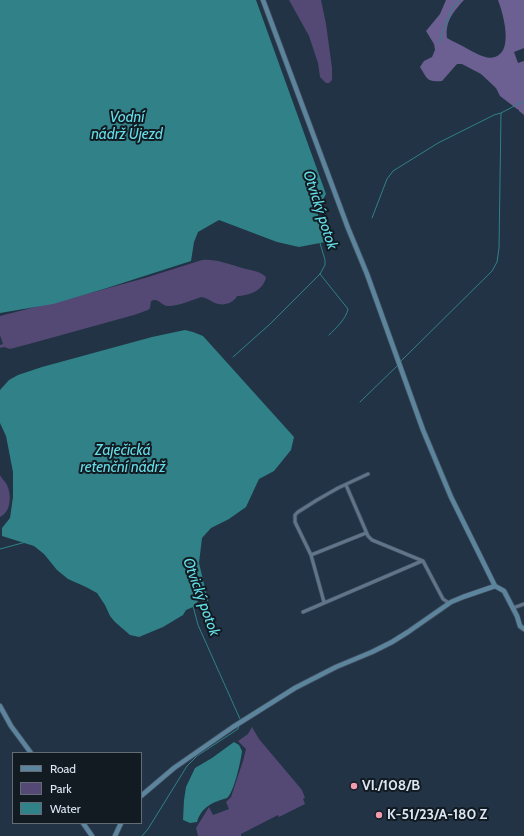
<!DOCTYPE html>
<meta charset="utf-8">
<style>
body{margin:0}
#map{position:relative;width:524px;height:836px;overflow:hidden;background:#213345;font-family:Cabin,sans-serif}
canvas{display:block}
.legend{position:absolute;left:12px;top:752px;width:130px;height:72px;box-sizing:border-box;background:#121a22;border:1px solid #636c76;margin:0;padding:5px 7px;list-style:none;font-size:12px;color:#dce7f3}
.legend li{display:flex;align-items:center;gap:8px;height:20px}
.legend b{width:20px;border:1px solid #636c76}
</style>
<div id="map">
<canvas width="524" height="836"></canvas>
<ul class="legend">
<li><b style="height:5px;background:#5d849d"></b>Road</li>
<li><b style="height:11px;background:#544974"></b>Park</li>
<li><b style="height:11px;background:#308288"></b>Water</li>
</ul>
</div>
<script>
const g = document.querySelector('canvas').getContext('2d');
g.lineJoin = 'round';
function fill(path, color) { g.fillStyle = color; g.fill(path, 'evenodd'); }
function stroke(path, color, width, dash) { g.strokeStyle = color; g.lineWidth = width; g.lineCap = dash ? 'butt' : 'round'; g.setLineDash(dash || []); g.stroke(path); }
function drawText(font, color, halo, rows, align = 'center') {
  g.font = font + ' Cabin,sans-serif'; g.lineWidth = 4; g.setLineDash([]); g.textBaseline = 'middle'; g.strokeStyle = halo; g.fillStyle = color; for (const [text, x, y, turn = 0] of rows) {
    g.save(); g.translate(x, y); g.rotate((+turn || 0) * Math.PI / 180); g.textAlign = isNaN(turn) ? turn : align; if (halo) g.strokeText(text, 0, 0); g.fillText(text, 0, 0); g.restore();
  }
}
fill(new Path2D(`
 M289,0H321L326,24L332,68V80L329,83H326L320,77L318,63L309,36Z
 M202,260C216,259 228,264 242,268C250,270 260,271 266,277C264,290 249,296 237,296C233,304 221,307 213,302C209,300 207,298 201,297C193,300 176,307 167,306C161,305 158,297 151,301L150,308L148,310L134,315L29,344L10,349L4,347L0,348V345L3,344L0,335V316L94,292L145,278Z
 M0,475C2,479 5,481 7,485C11,493 11,507 5,513C4,515 1,516 0,517Z
 M252,727L259,739L302,790L305,798L303,799L305,804L279,817L278,815L241,834V836H198L196,828L209,807L213,815L229,809L226,802L231,797L243,761L246,749L238,741L248,734Z`), '#544974');
fill(new Path2D(`
 M446,0H464C454,11 445,21 447,38C454,42 459,44 466,48C474,52 485,60 495,57C514,51 503,13 498,0H524V48L514,52L518,63L524,61V115L519,111V110L517,109L500,96L496,88L481,74L462,64H457L442,81C427,82 428,80 420,67L424,61L432,57L435,50L434,44L426,31L440,14Z`), '#6c6092');
fill(new Path2D(`
 M0,0H256L326,194L317,211L325,242L320,243L299,247L277,242L219,220L198,232L194,242L191,261L107,288L53,304L0,313Z
 M185,330L193,332L203,336L294,437L291,450L274,471L259,479L246,507L229,519L211,528L202,538L199,563L208,601L204,602L199,600L193,607L186,610L183,615L163,627L139,637L130,635L115,622L110,616L105,605L97,593L86,587L68,579L57,570L44,554L34,546L2,536V528L10,518L13,497V472L6,436L0,423V390L9,380L18,375L42,367L152,337Z
 M234,742L239,745L242,751C241,760 234,793 227,798C224,799 220,800 218,801C207,805 200,811 197,822L190,823L183,820L184,800L186,787L195,768L212,758Z`), '#308288');
stroke(new Path2D(`
 M439,42L452,8L459,0
 M372,218L387,179L393,171L438,143L494,115L501,113
 M320,274L348,309C346,319 336,328 329,335
 M233,357L270,324L320,274L325,265V260L320,243
 M400,362L492,271L497,262L499,248L501,113L524,101
 M360,402L398,365
 M0,549L26,542
 M193,606L198,625L240,719
 M142,836L148,829L187,766L197,756L238,729L239,726`), '#308288', 1);
const street = new Path2D(`
 M346,485L368,536L372,540L423,561L443,599L449,603
 M311,555L366,533
 M324,602L311,555L295,522V515L298,512L317,500L338,488L368,474
 M513,608L524,604
 M303,612L422,561`);
const secondary = new Path2D(`
 M263,0L348,228L367,274L423,430L451,497L495,586L504,591L517,616L520,626L524,629
 M0,706L11,726L31,753
 M141,796L174,768L233,727L295,688L336,667L372,652L392,642L408,632L451,602L463,597L495,586
 M83,823L92,836
 M115,836L121,823`);
stroke(street, '#40505f', 4.5);
stroke(secondary, '#40505f', 6);
stroke(street, '#61758a', 3);
stroke(secondary, '#5d849d', 4.5);
for (const [x, y, r, color] of [
 [354,786,4,"#f29aae"],
 [379,815,4,"#f29aae"]
]) { const dot = new Path2D(); dot.arc(x, y, r, 0, 2 * Math.PI); g.fillStyle = color; g.fill(dot); stroke(dot, '#121a22', 1.5); }
drawText('bold 14px', '#dce7f3', '#121a22', [
 ["VI./108/B",362,786],
 ["K-51/23/A-180 Z",387,815]
], 'left');
drawText('italic 15px', '#65dee7', '#121a22', [
 ["Vodní",127,118],
 ["nádrž Újezd",127,135],
 ["Otvický potok",320,210,72],
 ["Zaječická",123,451],
 ["retenční nádrž",123,468],
 ["Otvický potok",201,597,70]
]);
</script>
